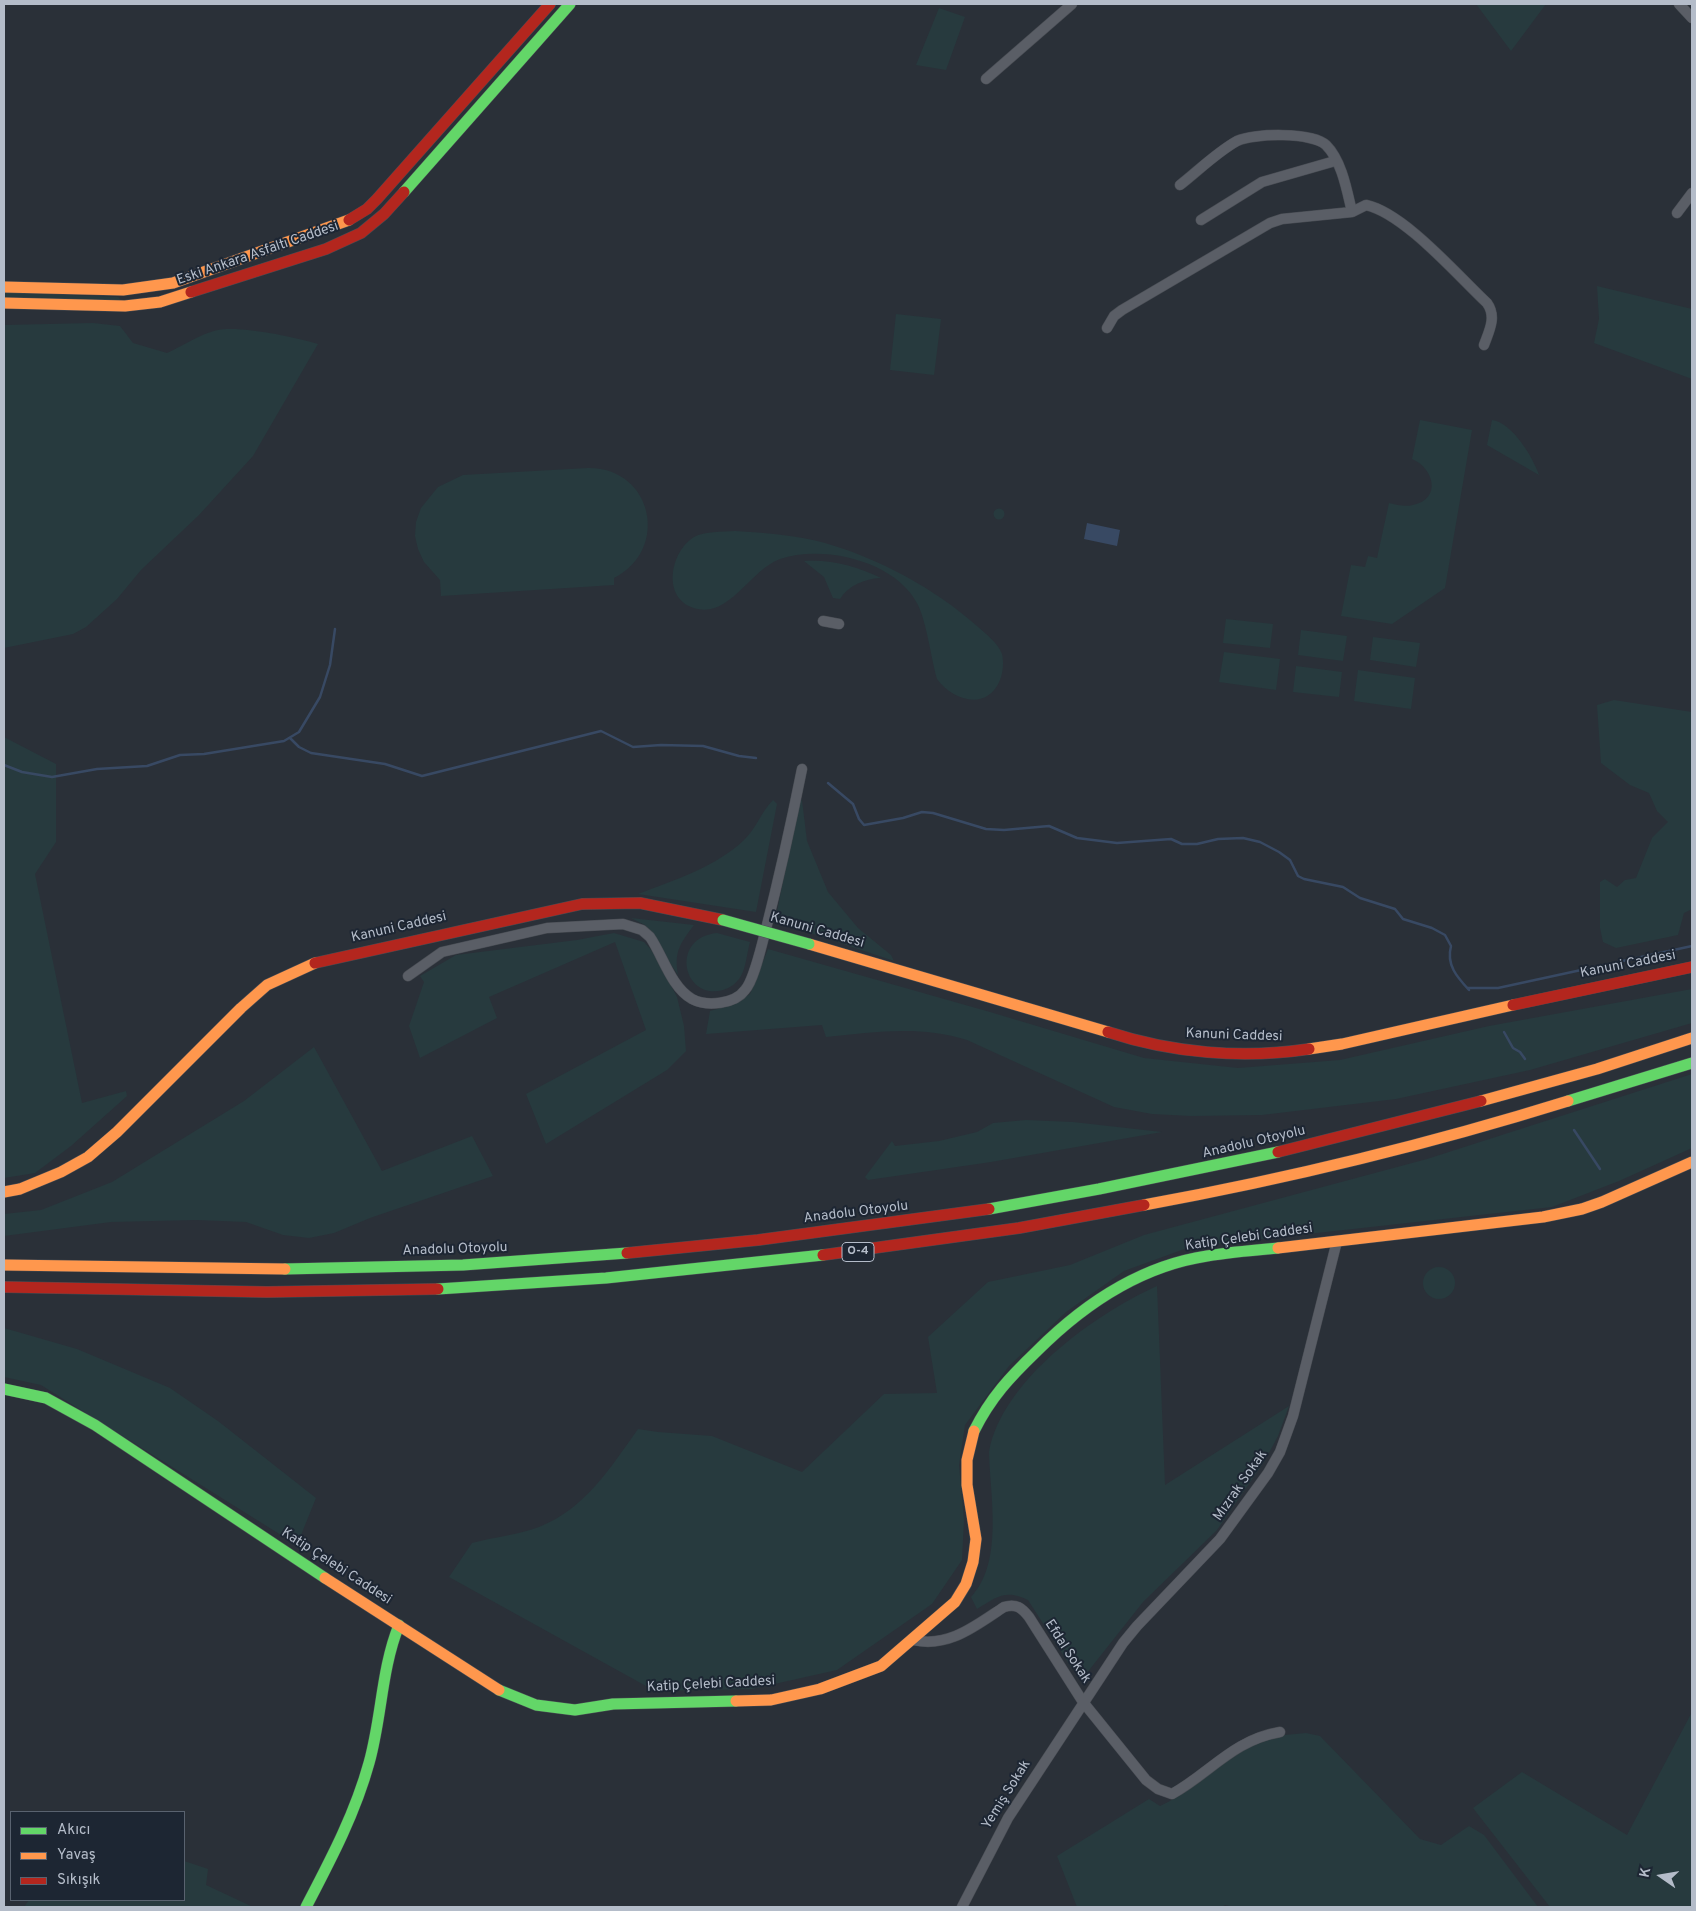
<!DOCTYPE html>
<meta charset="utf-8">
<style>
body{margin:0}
#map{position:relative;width:1696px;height:1911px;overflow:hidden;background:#2a3038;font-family:Overpass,sans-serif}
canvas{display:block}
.frame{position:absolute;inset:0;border:5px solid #b4bcc9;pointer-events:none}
.legend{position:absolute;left:10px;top:1811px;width:175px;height:90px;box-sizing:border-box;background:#1d2633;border:1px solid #59626f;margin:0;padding:6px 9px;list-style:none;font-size:15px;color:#b4bcc9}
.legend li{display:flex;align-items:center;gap:10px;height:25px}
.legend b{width:25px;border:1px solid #59626f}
.north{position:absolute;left:1636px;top:1851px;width:50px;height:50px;-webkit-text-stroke:4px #1d2633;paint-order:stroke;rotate:283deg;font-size:14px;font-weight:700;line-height:20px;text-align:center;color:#b4bcc9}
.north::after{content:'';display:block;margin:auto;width:18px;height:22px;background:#b4bcc9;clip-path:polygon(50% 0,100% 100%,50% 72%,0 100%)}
</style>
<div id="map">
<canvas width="1696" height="1911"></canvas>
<div class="frame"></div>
<ul class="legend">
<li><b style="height:6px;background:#63d668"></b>Akıcı</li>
<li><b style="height:6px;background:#ff974d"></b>Yavaş</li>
<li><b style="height:6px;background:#b3261e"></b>Sıkışık</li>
</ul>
<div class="north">K</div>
</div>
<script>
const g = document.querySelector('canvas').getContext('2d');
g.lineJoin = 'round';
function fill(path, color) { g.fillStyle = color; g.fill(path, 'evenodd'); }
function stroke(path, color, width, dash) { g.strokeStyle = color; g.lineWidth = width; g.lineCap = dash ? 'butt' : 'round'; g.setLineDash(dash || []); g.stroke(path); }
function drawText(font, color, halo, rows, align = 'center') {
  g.font = font + ' Overpass,sans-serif'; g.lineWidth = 4; g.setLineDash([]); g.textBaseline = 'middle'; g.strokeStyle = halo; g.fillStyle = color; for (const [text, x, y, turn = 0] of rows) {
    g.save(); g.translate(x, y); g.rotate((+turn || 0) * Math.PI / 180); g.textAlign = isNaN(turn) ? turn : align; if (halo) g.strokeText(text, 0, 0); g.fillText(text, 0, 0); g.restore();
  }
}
fill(new Path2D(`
 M1476,4H1546L1511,51Z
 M939,8L965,17L946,70L916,65Z
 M1597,286L1692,309V379L1594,343L1599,319Z
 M4,292L118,297L121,300L4,297Z
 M896,314L941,319L934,375L890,370Z
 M93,323L120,326L133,343L167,353C185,345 207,329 227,329C250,328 296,337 318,344L253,456L199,515L141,570L117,599L86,627L73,634L4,648V325Z
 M1420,420L1472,430L1445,588L1392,624L1341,616L1351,565L1365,567L1368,556L1377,558L1389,503C1397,505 1405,507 1413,505C1442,499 1434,468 1412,459Z
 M1492,420C1512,422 1534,459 1539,475L1487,445Z
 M588,468C652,467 671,549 614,578V585L441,596L440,580L424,562L418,549L415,536L416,522L421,508L438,487L463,475Z
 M993.5 514a5.5 5.5 0 1 1 11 0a5.5 5.5 0 1 1-11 0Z
 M735,531C765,533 796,535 825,543C880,559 934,588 977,626C986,634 998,643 1002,654C1004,662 1003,673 1000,680C987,712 952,700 937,679C931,658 927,624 918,605C897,561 823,544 780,559C748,571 728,622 691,607C662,595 671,551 694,537C705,531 722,532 735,531Z
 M804,561C831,559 857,566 881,578C864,579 849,585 840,599L833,598L824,577Z
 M1226,619L1273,624L1270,648L1223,643Z
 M1301,630L1347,636L1343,661L1298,655Z
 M1373,637L1420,643L1416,667L1370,660Z
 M1224,652L1280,659L1276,690L1219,682Z
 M1296,666L1342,672L1339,697L1293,692Z
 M1358,670L1415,678L1411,709L1354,701Z
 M1614,700L1692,712V909L1684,913L1678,935L1616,948L1603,942L1600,928V882L1605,879L1617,887L1625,880L1636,878L1652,838L1668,822L1657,811L1649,793L1630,785L1601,763L1597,705Z
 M4,737L56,764V842L35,874L82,1103L126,1091L127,1096L71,1146L35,1173L4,1178Z
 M773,800L777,804L756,912L638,894C674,880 716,867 744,840C756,829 761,812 773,800Z
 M802,800L807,841L828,892L858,928L891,955L894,961L775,921L799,803Z
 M631,918L694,925C680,944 674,951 678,975L645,925Z
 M614,933L644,942L654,953L677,997L684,1026L686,1051L667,1070L546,1144L526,1094L646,1030L615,942L489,997L497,1018L420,1058L409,1026L424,982L420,976L456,955L577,940Z
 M717,933L750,942C747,953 746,967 741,976C737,983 730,988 723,990C683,1001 669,938 717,933Z
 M768,949L990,1012L1144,1058L1238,1068L1340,1060L1489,1026L1692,989V1023L1530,1070L1396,1099L1262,1115L1191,1116L1152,1114L1114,1107L967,1040C920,1025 874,1032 826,1037L822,1025L706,1034L710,1011L728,1006L750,994Z
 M314,1047L382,1171L472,1136L493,1176L370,1218L334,1233L309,1238L283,1235L246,1222L196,1220L111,1222L4,1236V1214L41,1210L112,1182L244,1101Z
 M1692,1074V1148L1619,1181L1552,1207L1190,1247L1124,1271L1066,1312L1009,1366L965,1425L959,1465L964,1520L962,1560L932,1604L837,1670L752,1689L655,1691L449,1577L472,1543C494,1537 518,1535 539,1527C585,1509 611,1467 638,1429L658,1432L712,1436L802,1472L884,1394L937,1393L928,1337L988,1282L1070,1265L1144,1235L1427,1159Z
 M1026,1120L1073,1122L1162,1132L991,1162L868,1180L865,1177L892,1141L895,1146L939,1141L977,1132L993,1123Z
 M1423 1283a16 16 0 1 1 32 0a16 16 0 1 1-32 0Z
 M1157,1286L1165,1485L1289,1406L1278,1436L1264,1462L1217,1530L1143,1602L1086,1674L1079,1675L1071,1667L1028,1600C1005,1589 997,1597 977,1609L971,1597C1004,1562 990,1496 989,1452C1002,1380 1095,1314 1157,1286Z
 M4,1328L77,1349L170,1388L218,1421L316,1498L297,1545L41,1385L4,1377Z
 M1692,1712V1907H1550L1473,1808L1522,1772L1627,1835Z
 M1306,1733L1320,1736L1420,1839L1441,1845L1469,1826L1484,1835L1538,1907H1234L1225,1905L1222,1907H1077L1057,1856L1149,1799L1160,1806L1170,1801L1246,1746L1274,1736Z
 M184,1861L208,1869L206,1885L253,1907H24L29,1900H184Z`), '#273a3e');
fill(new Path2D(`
 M1087,523L1120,530L1117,546L1084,539Z`), '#384963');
stroke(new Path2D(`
 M290,738L299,747L311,753L385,764L422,776L601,731L633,747L661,745L703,746L739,756L756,758
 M4,765L22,772L52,777L97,769L147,766L180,755L204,754L284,741L299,732L320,697L330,665L335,629
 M828,783L853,804L859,819L864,825L903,818L922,812L933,813L986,829L1004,830L1049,826L1077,838L1117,843L1171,839L1182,844H1197L1218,839L1243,838L1260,842L1279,852L1290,860L1298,876L1304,879L1343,887L1360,898L1395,909L1403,919L1432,928L1445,935L1451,946C1446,965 1457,977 1469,990
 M1468,988H1498L1692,946
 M1504,1032L1513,1048L1520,1052L1525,1059
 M1574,1130L1600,1169`), '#384963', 2.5);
const street = new Path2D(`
 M1679,4L1692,18
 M986,79L1072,4
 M1180,185C1198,171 1217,152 1237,141C1253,133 1313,132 1326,145C1342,161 1347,191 1352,212
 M1677,213L1692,193
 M1201,220L1262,182L1335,161
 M1107,328L1114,316L1122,310L1270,223L1282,219L1352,212L1366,205C1404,213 1458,276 1487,303C1497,317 1489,331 1484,345
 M823,621L839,624
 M408,976L442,952L547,928L623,924L642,930L650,937C663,956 671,987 692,999C707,1007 735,1004 745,990C754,980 761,947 765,933C779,878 791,824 802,769
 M913,1640C949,1648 975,1626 1004,1607C1016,1603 1022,1608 1029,1617L1083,1702L1146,1780L1158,1789L1172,1794C1210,1773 1233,1740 1280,1732
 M962,1907L1008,1818L1123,1643L1137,1626L1220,1539L1268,1473L1280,1452L1293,1416L1337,1241`);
const fast = new Path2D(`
 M404,192L570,4
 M1568,1101L1692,1063
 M989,1209L1099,1189L1278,1152
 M285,1269L463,1265L627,1253
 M438,1289L606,1278L823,1255
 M4,1389L46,1398L95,1425L325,1578
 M974,1431C991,1397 1010,1377 1037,1351C1083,1305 1141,1266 1207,1256C1230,1252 1255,1250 1278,1248
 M499,1690L536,1705L575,1710L613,1704L736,1701
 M306,1907C330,1861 355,1814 369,1763C382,1717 381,1670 399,1625`);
const slow = new Path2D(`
 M4,287L123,290L173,283L349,220
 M4,303L125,306L160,302L191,292
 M809,944L1108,1032
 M1309,1049L1342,1044L1513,1005
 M1481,1101L1597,1069L1692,1038
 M4,1192L20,1189L61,1172L88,1157L117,1132L241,1008L267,985L315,963
 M1144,1205C1286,1179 1430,1144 1568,1101
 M1278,1248L1543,1217L1582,1209L1602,1202L1692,1162
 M4,1265L285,1269
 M325,1578L499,1690
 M736,1701L771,1700L820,1689L881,1666L955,1602L966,1584L973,1562L976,1539L967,1485V1460L974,1431`);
const jam = new Path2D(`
 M349,220L367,209L377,199L550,4
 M191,292L326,249L361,233L384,214L404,192
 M315,963L582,904L640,903L723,920
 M1513,1005L1692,967
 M1108,1032C1172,1053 1242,1059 1309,1049
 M1278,1152L1481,1101
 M627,1253L758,1240L989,1209
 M823,1255L1019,1228L1144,1205
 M4,1287L267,1292L438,1289`);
stroke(street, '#484c53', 11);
stroke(fast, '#484c53', 12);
stroke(slow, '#484c53', 12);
stroke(jam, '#484c53', 12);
stroke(street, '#5a5e66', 10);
stroke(fast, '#63d668', 11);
stroke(slow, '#ff974d', 11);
stroke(jam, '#b3261e', 11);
const fastBridge = new Path2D(`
 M723,920L809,944`);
stroke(fastBridge, '#484c55', 12, []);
stroke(fastBridge, '#63d668', 11);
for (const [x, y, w] of [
 [858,1252,32]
]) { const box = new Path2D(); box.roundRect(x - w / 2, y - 9.5, w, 19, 4); g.fillStyle = '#1d2633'; g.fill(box); stroke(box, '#b4bcc9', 1); }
drawText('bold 12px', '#b4bcc9', null, [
 ["O-4",858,1252]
]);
drawText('14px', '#b4bcc9', '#1d2633', [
 ["Eski Ankara Asfaltı Caddesi",258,254,-19],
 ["Kanuni Caddesi",399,928,-13],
 ["Kanuni Caddesi",817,931,16],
 ["Kanuni Caddesi",1628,965,-11],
 ["Kanuni Caddesi",1234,1036,2],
 ["Anadolu Otoyolu",1254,1143,-13],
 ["Anadolu Otoyolu",856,1213,-7],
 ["Katip Çelebi Caddesi",1249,1238,-8],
 ["Anadolu Otoyolu",455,1250,-2],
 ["Mızrak Sokak",1241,1486,-55],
 ["Katip Çelebi Caddesi",336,1567,33],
 ["Efdal Sokak",1067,1652,57],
 ["Katip Çelebi Caddesi",711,1685,-3],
 ["Yemiş Sokak",1007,1795,-58]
]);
</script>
